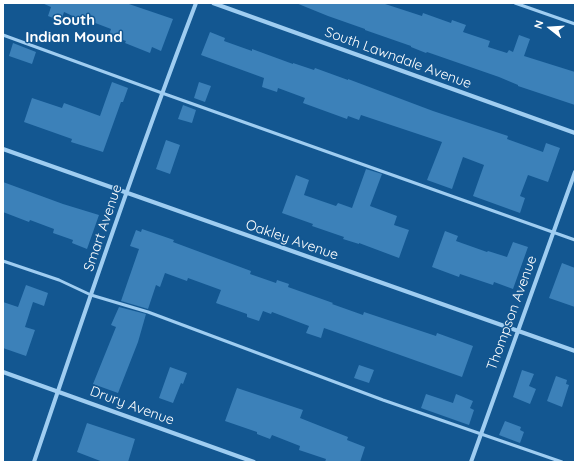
<!DOCTYPE html>
<style>
body{margin:0}
#map{position:relative;width:578px;height:465px;overflow:hidden;background:#135791;font-family:Quicksand,sans-serif}
canvas{display:block}
.frame{position:absolute;inset:0;border:4px solid #fff;pointer-events:none}
.north{position:absolute;left:530px;top:8px;width:40px;height:40px;-webkit-text-stroke:3px #135791;paint-order:stroke;rotate:287deg;font-size:11px;font-weight:700;line-height:16px;text-align:center;color:#fff}
.north::after{content:'';display:block;margin:auto;width:14px;height:18px;background:#fff;clip-path:polygon(50% 0,100% 100%,50% 72%,0 100%)}
</style>
<div id="map">
<canvas width="578" height="465"></canvas>
<div class="frame"></div>
<div class="north">N</div>
</div>
<script>
const g = document.querySelector('canvas').getContext('2d');
g.lineJoin = 'round';
function fill(path, color) { g.fillStyle = color; g.fill(path, 'evenodd'); }
function stroke(path, color, width, dash) { g.strokeStyle = color; g.lineWidth = width; g.lineCap = dash ? 'butt' : 'round'; g.setLineDash(dash || []); g.stroke(path); }
function drawText(font, color, halo, rows, align = 'center') {
  g.font = font + ' Quicksand,sans-serif'; g.lineWidth = 3; g.setLineDash([]); g.textBaseline = 'middle'; g.strokeStyle = halo; g.fillStyle = color; for (const [text, x, y, turn = 0] of rows) {
    g.save(); g.translate(x, y); g.rotate((+turn || 0) * Math.PI / 180); g.textAlign = isNaN(turn) ? turn : align; if (halo) g.strokeText(text, 0, 0); g.fillText(text, 0, 0); g.restore();
  }
}
fill(new Path2D(`
 M42,3H126L173,19L161,51L152,47L150,53L125,43L126,41L109,35L111,29L77,16V18L64,12L61,21L48,16L51,7Z
 M296,3H382L422,16L423,13L451,23L452,20L466,25L463,32L490,41L488,47L507,53L509,50L513,52L519,35L530,39L524,56L575,72V105L518,86V85L499,77L427,52L426,53L411,47V46L365,30V29L328,16Z
 M210,32L225,38L224,41L252,51V49L293,64V63L314,70L315,68L348,80V79L433,111L508,136L507,139L543,152L546,143L560,148L548,182L528,175L520,196L525,198L520,213L473,196L484,165L463,157L452,189L427,180L442,142L361,115L359,120L348,116L347,119L303,103L305,98L278,88L277,92L262,87L264,78L201,55Z
 M13,43L36,52L32,64L9,56Z
 M112,82L128,88L123,102H121L103,152L71,142L72,139L24,122L32,98L62,108L64,103L100,116Z
 M199,82L211,86L205,102L194,98Z
 M183,105L196,110L192,123L178,119Z
 M166,140L180,145L170,174L156,169Z
 M366,169L382,174L370,206L397,216L394,225L409,230L399,258L359,243V244L343,239L344,237L312,226L313,224L282,213L296,175L309,180L304,195L336,206L338,203L352,208Z
 M3,182L63,204L99,215L87,249L72,243L73,240L53,233L54,229L30,220L29,222L3,212Z
 M142,229L174,240L173,242L251,271L250,274L276,283L277,280L289,284L288,287L333,303L332,304L363,315L364,312L436,336L437,333L473,346L462,377L324,328L321,338L306,333L309,326L272,312L271,314L263,311L259,321L247,317V314L216,303L221,290L188,278L187,281L165,273L160,287L156,285L148,309L121,301L139,249L130,246L136,230L141,232Z
 M445,231L458,236L456,241L487,252L488,251L507,257L513,242L528,247L513,289L494,282L493,285L460,274L459,277L432,267Z
 M562,263L575,268V307L549,298Z
 M26,285L48,293L44,306L33,302L25,327L35,330L26,356L3,348V302L18,307Z
 M119,307L146,314L138,342L118,393L93,384L116,327L111,325Z
 M359,365L374,370L369,383L354,378Z
 M170,367L187,373L183,384L181,383L173,403L159,398Z
 M522,370L534,374L529,386L536,389L530,404L513,397Z
 M556,376L567,380L566,384L569,385L562,407L547,401Z
 M237,388L303,410L300,418L348,437L347,440L365,447L360,462H325L326,459L299,450L300,446L272,435L270,439L257,434V432L225,421Z
 M426,394L453,403L456,394L473,401L470,408L474,410L469,425L421,408Z
 M505,421L521,427L520,430L524,432L520,443L499,435Z
 M87,423L135,439L128,462H103L77,452Z`), '#3c81b9');
stroke(new Path2D(`
 M515,3L575,24
 M3,35L162,93L575,240
 M3,261L59,280L91,295L148,312L383,400L562,462`), '#9fcdf1', 3);
stroke(new Path2D(`
 M213,3L575,133
 M3,149L575,351
 M3,372L254,462
 M34,462C86,308 138,155 196,3
 M471,462L575,172`), '#9fcdf1', 4);
drawText('14px', '#fff', '#135791', [
 ["South Lawndale Avenue",398,58,20],
 ["Smart Avenue",103,228,-71],
 ["Oakley Avenue",292,240,19],
 ["Thompson Avenue",512,313,-70],
 ["Drury Avenue",132,406,20]
]);
drawText('bold 15px', '#fff', '#135791', [
 ["South",74,20],
 ["Indian Mound",74,37]
]);
</script>
